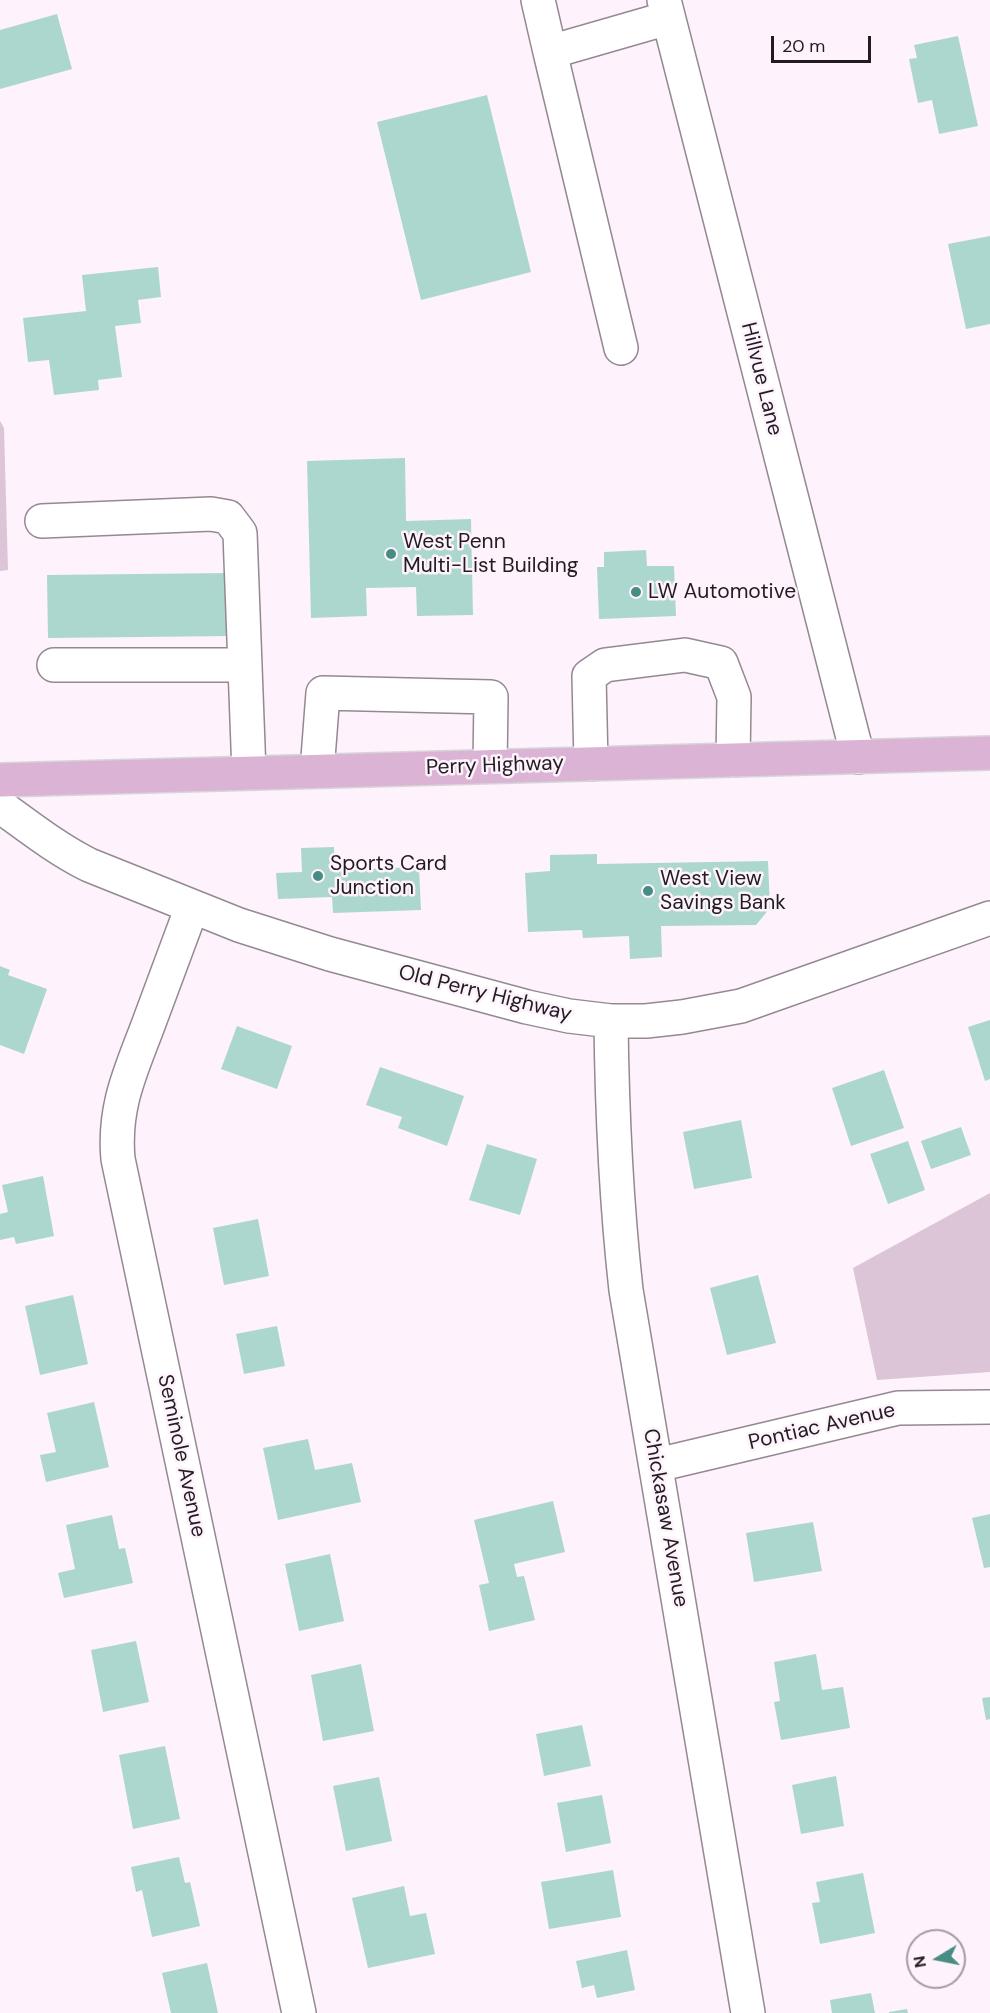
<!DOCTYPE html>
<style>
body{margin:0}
#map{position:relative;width:990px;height:2013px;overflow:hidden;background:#fef2fc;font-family:"DM Sans",sans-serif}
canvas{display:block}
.north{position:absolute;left:906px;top:1929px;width:60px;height:60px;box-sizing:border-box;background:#fef2fc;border:2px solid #a69ca4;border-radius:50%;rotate:260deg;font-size:16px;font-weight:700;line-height:24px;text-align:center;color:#211c20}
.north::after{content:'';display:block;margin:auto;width:21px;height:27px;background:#488d83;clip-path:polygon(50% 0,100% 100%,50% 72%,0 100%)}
.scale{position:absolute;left:771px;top:36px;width:100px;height:27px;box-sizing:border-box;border:3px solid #211c20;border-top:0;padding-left:8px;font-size:18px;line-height:21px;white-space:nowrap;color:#211c20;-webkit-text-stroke:4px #fef2fc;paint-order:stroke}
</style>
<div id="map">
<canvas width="990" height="2013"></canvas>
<div class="north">N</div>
<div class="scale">20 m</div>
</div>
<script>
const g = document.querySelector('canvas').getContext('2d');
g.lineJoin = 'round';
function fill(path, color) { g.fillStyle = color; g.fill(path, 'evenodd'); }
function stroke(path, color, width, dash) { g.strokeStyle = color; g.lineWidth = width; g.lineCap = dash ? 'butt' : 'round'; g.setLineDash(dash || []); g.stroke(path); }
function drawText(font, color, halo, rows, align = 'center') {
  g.font = font + ' "DM Sans",sans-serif'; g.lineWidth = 5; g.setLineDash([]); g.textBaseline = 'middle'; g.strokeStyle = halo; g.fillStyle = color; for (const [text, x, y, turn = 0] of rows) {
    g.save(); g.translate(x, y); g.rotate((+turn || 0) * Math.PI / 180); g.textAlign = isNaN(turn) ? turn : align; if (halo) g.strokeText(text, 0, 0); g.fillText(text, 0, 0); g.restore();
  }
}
fill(new Path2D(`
 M0,421L4,428L8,570L0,571Z
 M990,1193V1372L877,1380L853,1268Z`), '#dbc5d7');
fill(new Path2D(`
 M57,14L72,69L0,89V30Z
 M958,36L978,126L939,134L932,100L918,103L909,59L917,58L914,45Z
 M487,95L531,272L421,300L377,122Z
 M990,236V324L966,329L948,244Z
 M158,267L161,297L138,300L141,323L115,326L122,377L98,380L99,390L54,395L49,360L28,362L23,318L86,311L82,275Z
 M405,458L406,521L471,519L473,615L417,616L416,587L366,588L367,616L311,618L307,461Z
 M646,550L647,566H674L676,616L599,619L597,567H604V552Z
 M230,573L231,636L48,638L47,575Z
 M334,847L335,870L419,867L421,910L333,913L332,897L278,899L276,873L302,872L301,848Z
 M597,854V864L768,861L770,908L756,925L661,926L662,957L630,959L629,936L583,938L582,930L528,932L525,873L550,871V855Z
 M0,966L10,970L8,975L47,989L24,1054L0,1045Z
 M990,1020V1079L985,1081L968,1027Z
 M237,1026L292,1046L277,1089L221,1069Z
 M380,1067L464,1096L447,1146L398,1128L402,1117L366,1105Z
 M884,1070L904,1128L851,1146L832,1088Z
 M741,1120L752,1178L694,1189L683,1132Z
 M961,1127L971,1155L931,1169L921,1141Z
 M908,1141L925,1190L888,1204L870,1154Z
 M487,1144L537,1159L520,1215L469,1200Z
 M43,1176L54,1236L16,1244L14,1237L0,1240V1214L8,1212L2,1185Z
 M258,1219L269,1276L224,1285L213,1228Z
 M758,1275L776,1343L727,1355L710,1288Z
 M73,1295L88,1364L40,1375L25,1306Z
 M277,1326L285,1366L244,1374L236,1334Z
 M94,1402L109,1467L46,1482L40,1455L56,1452L47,1413Z
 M308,1439L315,1470L352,1463L361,1502L278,1520L263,1448Z
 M553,1501L565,1552L514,1564L517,1577L524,1576L535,1620L489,1631L479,1585L489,1583L474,1520Z
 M990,1514V1567L984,1568L972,1518Z
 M112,1515L119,1549L125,1548L133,1583L64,1598L58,1573L75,1569L66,1525Z
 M813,1522L822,1571L754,1582L746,1533Z
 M330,1554L344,1621L299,1631L285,1564Z
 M136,1641L149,1702L103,1712L91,1650Z
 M816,1654L822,1690L843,1687L850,1728L781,1740L774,1702L780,1701L774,1662Z
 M361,1664L374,1731L323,1741L311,1675Z
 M990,1697V1719L986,1720L982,1698Z
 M582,1725L591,1766L544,1776L536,1734Z
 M165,1746L180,1819L133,1829L119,1755Z
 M836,1776L844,1826L801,1834L792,1785Z
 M379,1777L392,1841L346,1851L333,1786Z
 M602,1795L611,1843L566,1852L557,1803Z
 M179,1857L185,1883L190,1882L200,1926L152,1937L142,1890L136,1892L131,1867Z
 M613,1870L621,1917L549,1929L541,1882Z
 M863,1873L875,1933L820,1944L812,1903L820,1902L816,1882Z
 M404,1886L410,1916L426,1913L435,1954L368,1968L352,1898Z
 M627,1950L635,1990L597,1998L594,1985L582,1988L576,1961Z
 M207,1963L218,2013H171L162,1973Z
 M871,1993L875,2013H832L830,2000Z
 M907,2009L908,2013H889V2012Z`), '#acd7cf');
const minor = new Path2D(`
 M538,0L550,52
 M664,0L858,757
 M621,348L550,52L668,18
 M42,521L211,514L228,517L240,533L249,773
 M54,665H245
 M591,764L589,676L605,665L685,655L721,663L734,697L733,760
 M317,771L323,693L491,697L490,766
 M0,806C29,827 57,849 89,865L239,925L330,954L527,1007L569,1016L611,1021H646L682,1017L741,1006L990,918
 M192,907C178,945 164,983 150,1020C132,1069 113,1105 118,1159L299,2013
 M611,1021C612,1111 616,1200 626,1290L748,2013
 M657,1465L898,1408L990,1407`);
const major = new Path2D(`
 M0,780L990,753`);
stroke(minor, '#948992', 36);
stroke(major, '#d7d6d7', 36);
stroke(minor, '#fff', 33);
stroke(major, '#dbb3d5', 33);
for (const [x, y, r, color] of [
 [391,554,6,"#488d83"],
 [636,592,6,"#488d83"],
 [318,876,6,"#488d83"],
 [648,891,6,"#488d83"]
]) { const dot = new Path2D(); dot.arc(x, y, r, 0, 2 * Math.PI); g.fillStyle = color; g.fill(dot); stroke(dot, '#fef2fc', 2); }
drawText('21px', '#211c20', '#fef2fc', [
 ["Hillvue Lane",761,379,76],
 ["Perry Highway",495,766,-2],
 ["Old Perry Highway",485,994,14],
 ["Pontiac Avenue",822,1427,-13],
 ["Seminole Avenue",181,1456,78],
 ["Chickasaw Avenue",665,1518,80]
]);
drawText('21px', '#211c20', '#fef2fc', [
 ["West Penn",403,542],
 ["Multi-List Building",403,566],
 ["LW Automotive",648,592],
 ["Sports Card",330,864],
 ["Junction",330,888],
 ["West View",660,879],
 ["Savings Bank",660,903]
], 'left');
</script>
